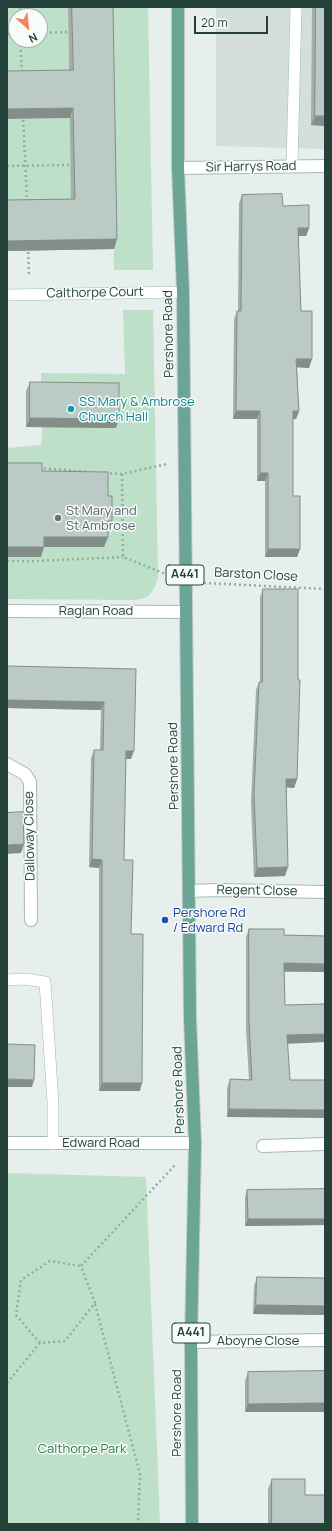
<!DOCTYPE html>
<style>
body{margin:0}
#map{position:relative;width:332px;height:1531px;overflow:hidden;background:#e6efeb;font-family:Manrope,sans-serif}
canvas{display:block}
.frame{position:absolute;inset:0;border:8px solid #24423a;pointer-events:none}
.north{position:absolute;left:8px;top:8px;width:40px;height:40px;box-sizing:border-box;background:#f7fbf9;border:1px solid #a3b1ad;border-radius:50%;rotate:153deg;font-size:11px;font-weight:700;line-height:16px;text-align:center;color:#24423a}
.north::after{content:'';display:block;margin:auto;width:14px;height:18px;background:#f4845f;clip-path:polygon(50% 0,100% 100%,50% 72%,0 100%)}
.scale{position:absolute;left:194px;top:16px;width:74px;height:18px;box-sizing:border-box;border:2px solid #24423a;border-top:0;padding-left:5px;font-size:12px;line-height:14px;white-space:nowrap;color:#24423a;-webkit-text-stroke:3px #f7fbf9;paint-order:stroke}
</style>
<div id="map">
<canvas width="332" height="1531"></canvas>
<div class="frame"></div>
<div class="north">N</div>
<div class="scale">20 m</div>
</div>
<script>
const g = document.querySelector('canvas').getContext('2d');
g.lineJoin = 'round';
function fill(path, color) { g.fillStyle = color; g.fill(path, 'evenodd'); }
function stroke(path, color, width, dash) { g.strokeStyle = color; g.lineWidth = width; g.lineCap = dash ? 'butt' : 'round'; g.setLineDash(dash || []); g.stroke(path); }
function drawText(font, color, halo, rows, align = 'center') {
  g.font = font + ' Manrope,sans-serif'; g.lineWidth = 3; g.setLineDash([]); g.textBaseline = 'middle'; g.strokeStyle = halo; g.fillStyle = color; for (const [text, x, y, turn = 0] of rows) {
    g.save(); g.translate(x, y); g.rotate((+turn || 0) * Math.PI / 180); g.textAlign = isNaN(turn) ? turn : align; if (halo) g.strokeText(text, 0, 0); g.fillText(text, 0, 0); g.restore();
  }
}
fill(new Path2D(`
 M216,7H325V149L216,146Z`), '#d4dfda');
fill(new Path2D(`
 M7,7H68L69,80L7,81ZM16,16H40V40H16Z
 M109,7H148L153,270H114Z
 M70,118L72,209L7,210V119Z
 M123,310H153L158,579C151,595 150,599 132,600L7,599V448L41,445L42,435L41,373L125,374Z
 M7,1173L146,1177L160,1524H7Z`), '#bfe0c8');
const lane = new Path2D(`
 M292,166L296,7
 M7,295L183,292
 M7,980L25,979L45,982L53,1103V1144`);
const street = new Path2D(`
 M178,168L325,166
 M7,611L185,612
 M7,764L25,774L30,782L31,920
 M190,891L216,890L325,892
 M7,1143H195
 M263,1146L325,1144
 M191,1342L325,1340`);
const primary = new Path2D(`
 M178,7V168L183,292L190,1018L195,1143L191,1342L192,1524`);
stroke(lane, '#a8b8b2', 12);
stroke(street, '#a8b8b2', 14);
stroke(primary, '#c2cac8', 14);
stroke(new Path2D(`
 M20,7V16
 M40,33L68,32
 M7,34L16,33
 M20,40L22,72
 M23,115L27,202
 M7,166L71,165
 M28,247L29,276
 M39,468L90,472
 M105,473L122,474L167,464
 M122,474L123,557L168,575
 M7,561H36L123,557
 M204,583L325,589
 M95,1304L140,1474L138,1524
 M40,1343L16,1315L21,1280L50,1261L81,1266
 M7,1383L40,1343L65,1341L95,1303L81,1266L176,1164`), '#86b3a5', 2.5, [2, 3]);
stroke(lane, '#fff', 11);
stroke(street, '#fff', 12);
stroke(primary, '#6aa596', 12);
fill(new Path2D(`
 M68,7H113L117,239L114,249L7,251V200L71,199Z
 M312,7H325V126L311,125Z
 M242,195L283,206L309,228L306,236H298L301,311L309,368L297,367L299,411L296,419H293V496L300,549L297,557H265V481H257V419H233L234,319L237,311H238L239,203Z
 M30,382L116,428L26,427V391Z
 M263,589L297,779L294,788L287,787L285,876L254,877L251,802L256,690L259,682H260V597Z
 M7,666L136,669L131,759H126L124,860L131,934L140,1091H99V868L89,867L91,758L94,750H100L101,710L7,708Z
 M249,929L284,935L325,936V972H284L285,1005L325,1042L288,1043L227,1117V1088L230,1079L249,1080L246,1030V937Z
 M325,1189V1225L245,1226V1197L247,1190Z
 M257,1277L325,1278V1315L253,1314L254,1286Z
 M325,1371V1412H245V1381L248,1372Z
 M272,1479L305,1495L325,1524H268V1489Z`), '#a1aea9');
fill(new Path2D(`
 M73,108L70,118L7,119V109Z
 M315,116H325V126L311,125Z
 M298,228H309L306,236H295Z
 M117,239L114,249L7,251V241Z
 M296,359H312L309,368L293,367Z
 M236,411H260L257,419H233Z
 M293,411H299L296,419H290Z
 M30,418L119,419L116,428L26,427Z
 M260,473H268L265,481H257Z
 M108,521H112L108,531H104Z
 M44,537H108L104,547H41Z
 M7,547H44L41,557H7Z
 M268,549H300L297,557H265Z
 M7,700L104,702L101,710L7,708Z
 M126,751H134L131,759H123Z
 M286,779H297L294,788L283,787Z
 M24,844L21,853L7,854V845Z
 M92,859L102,860L99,868L89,867Z
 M288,867L285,876L254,877L257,868Z
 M284,963L325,964V972L281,971Z
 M325,1034V1042L284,1044L287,1035Z
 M7,1079L34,1080L32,1087H7Z
 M102,1083H142L140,1091H99Z
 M229,1109L325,1110V1118L227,1117Z
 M248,1219H325V1225L245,1226Z
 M256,1305L325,1306V1315L253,1314Z
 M325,1403V1412H245L248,1404Z`), '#838d89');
const building = new Path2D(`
 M72,7H113L117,239L7,241V200L75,199L73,108L7,109V71L73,70Z
 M316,7H325V116H315Z
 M282,194L283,206L309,205V228H298L301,311H312V359H296L299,411H293V496H300V549H268V473H260V411H236L237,311H241L242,195Z
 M30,382L119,383V419L30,418Z
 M7,463H42V471L108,472V496H112V521H108V537H44V547H7Z
 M263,589H298V680H300L297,779H286L288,867L257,868L254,794L259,682H262Z
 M7,666L136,669L134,751H126L124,860H133L131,934H143L142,1083H102V860L92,859L94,750H103L104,702L7,700Z
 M23,812L24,844L7,845V813Z
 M249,929H284V935L325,936V964L284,963L285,1005L325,1004V1034L287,1035L290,1080H325V1110L229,1109L230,1079L252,1080L249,1022Z
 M7,1044L35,1045L34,1080L7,1079Z
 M325,1189V1219H248L247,1190Z
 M257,1277L325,1278V1306L256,1305Z
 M325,1371V1403L248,1404V1372Z
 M272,1479H305V1495H325V1524H272Z`);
fill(building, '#bbcac4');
stroke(building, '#838d89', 1);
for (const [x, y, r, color] of [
 [71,409,4,"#0f9aa8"],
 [58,518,4,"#6b7280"],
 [165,920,4,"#1a4fb4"]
]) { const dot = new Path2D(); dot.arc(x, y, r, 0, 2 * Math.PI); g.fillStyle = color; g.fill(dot); stroke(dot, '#f7fbf9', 1.5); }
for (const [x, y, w] of [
 [185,575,38],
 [191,1333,38]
]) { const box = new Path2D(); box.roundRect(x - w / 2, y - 10, w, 20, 3); g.fillStyle = '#f7fbf9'; g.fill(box); stroke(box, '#24423a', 1); }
drawText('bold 12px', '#24423a', null, [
 ["A441",185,575],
 ["A441",191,1333]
]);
drawText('13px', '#24423a', '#f7fbf9', [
 ["Sir Harrys Road",251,167,-1],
 ["Calthorpe Court",95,293,-1],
 ["Pershore Road",169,334,-91],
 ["Barston Close",256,575,3],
 ["Raglan Road",96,611],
 ["Pershore Road",174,766,-91],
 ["Dalloway Close",30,836,-91],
 ["Regent Close",257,891,1],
 ["Pershore Road",179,1090,-92],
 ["Edward Road",101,1143],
 ["Aboyne Close",258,1341],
 ["Pershore Road",177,1413,-90]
]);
drawText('13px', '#0d838f', '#f7fbf9', [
 ["SS Mary & Ambrose",79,402],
 ["Church Hall",79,417]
], 'left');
drawText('13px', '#5b616d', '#f7fbf9', [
 ["St Mary and",66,511],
 ["St Ambrose",66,526]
], 'left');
drawText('13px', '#164399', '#f7fbf9', [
 ["Pershore Rd",173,913],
 ["/ Edward Rd",173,928]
], 'left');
drawText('13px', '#2d7a4b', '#f7fbf9', [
 ["Calthorpe Park",82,1449]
]);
</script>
